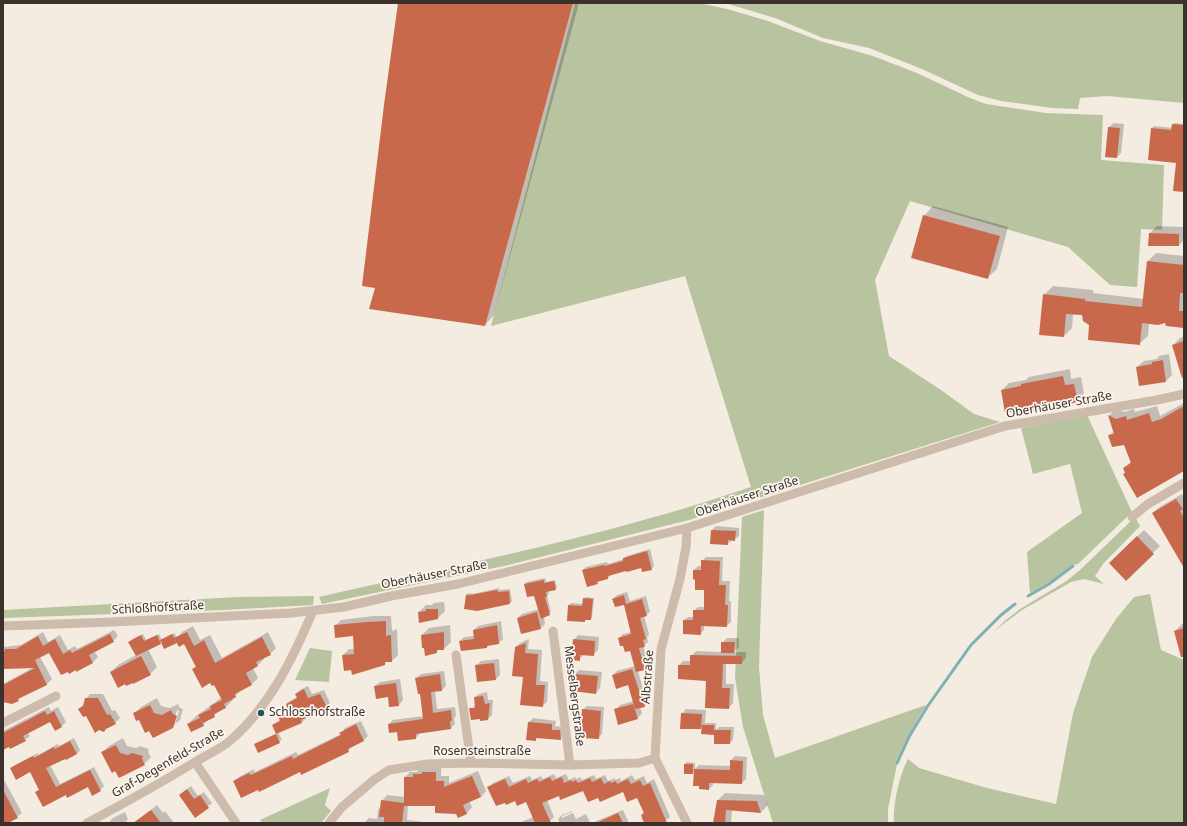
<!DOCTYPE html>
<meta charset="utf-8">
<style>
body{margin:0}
#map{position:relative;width:1187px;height:826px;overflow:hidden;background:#f4ebe1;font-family:"Noto Sans",sans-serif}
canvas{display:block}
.frame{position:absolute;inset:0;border:4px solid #3b302b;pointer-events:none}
</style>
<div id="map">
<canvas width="1187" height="826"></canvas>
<div class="frame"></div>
</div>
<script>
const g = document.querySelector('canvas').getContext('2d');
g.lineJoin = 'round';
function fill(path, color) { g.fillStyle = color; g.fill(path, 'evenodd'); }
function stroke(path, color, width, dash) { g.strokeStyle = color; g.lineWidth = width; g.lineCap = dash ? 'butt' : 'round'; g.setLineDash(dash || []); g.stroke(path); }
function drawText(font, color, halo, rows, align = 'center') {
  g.font = font + ' "Noto Sans",sans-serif'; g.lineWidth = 3.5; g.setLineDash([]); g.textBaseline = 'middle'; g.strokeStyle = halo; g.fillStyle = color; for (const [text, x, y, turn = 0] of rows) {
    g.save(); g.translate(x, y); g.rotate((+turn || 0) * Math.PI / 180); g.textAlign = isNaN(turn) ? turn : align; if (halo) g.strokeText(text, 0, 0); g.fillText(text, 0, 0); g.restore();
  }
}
fill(new Path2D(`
 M580,3H699L727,9L768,21L820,41L873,56L917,73L970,98L986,104L1046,113L1103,115L1101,160L1164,165L1162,230L1141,229L1137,287L1110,285L1068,247L910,201L875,280L889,356L941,390L974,414L1000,422L689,520L504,566L322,604L319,597C464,564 610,535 751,487L685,276L491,326L575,4Z
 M725,3H1184V103L1107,96L1080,98L1078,109L1053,108L1001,101L978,95L922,69L869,48L823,38L775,18Z
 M1087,415L1132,512L1078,564L1073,565L1048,583L1030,593L1027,552L1082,513L1070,464L1033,474L1021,428Z
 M764,510L759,667L763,715L775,758L926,705L907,738L895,763L897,764L888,809V823H773L743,727L735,678L742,517Z
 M1135,517L1140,526L1103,564L1095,576L1104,584L1084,579L1071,582L1022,610L993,632L1006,620L1020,609L1065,582L1080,570Z
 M1150,594L1161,650L1184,660V823H894C893,804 899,776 908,759L919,768L987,788L1056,804L1073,713L1092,657L1116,619L1134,597Z
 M314,596L313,605L224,610L3,618V610L238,597Z
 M310,648L332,651L329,682L295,680Z
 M330,788L325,805L331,811L321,823H262L260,820Z`), '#b8c4a0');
fill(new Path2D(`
 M399,3H579L494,315L485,325L377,287Z
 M1114,123L1124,124L1121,153L1117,157L1106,156L1109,127Z
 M1174,123L1184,124V191L1177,162L1152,128L1154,126L1172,128L1173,125Z
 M933,206L1008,227L997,269L987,278L924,216Z
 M1157,226L1184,227V240L1179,245L1150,233Z
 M1156,253L1184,256V327L1166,322L1149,323L1148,336L1139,344L1090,324L1083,315L1073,314L1072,328L1064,336L1044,295L1053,286L1093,290V293L1144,299L1148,261Z
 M1184,337V368L1173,345L1180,338Z
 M1169,354L1172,375L1166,381L1137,367L1144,361L1157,359L1159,356Z
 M1070,369L1071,379L1081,377L1084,394L1077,401L1027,408L1002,390L1009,383L1026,380L1029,377Z
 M1184,403V470L1126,472L1124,468L1132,461L1125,444L1109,436L1114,431L1109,416L1117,408L1124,412L1134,409L1135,412L1157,406L1160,416Z
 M1182,494L1184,498V566L1153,513L1158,508Z
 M716,526L739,528V536L727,544L712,530Z
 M1144,530L1160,546L1126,579L1110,563Z
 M650,549L654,566L651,569L642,567L627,569L611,575L608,578L600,580L597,583L583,570L586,567L607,562L608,564L624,559L627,556Z
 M706,557H723L722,581H730L729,601H731V622L727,626L704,625V630L700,634L684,620L688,617H694V611L698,607H705V589L696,579H694V570L698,566H702V561Z
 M545,578L546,582L555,580L557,587L555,589L548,591L549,594L547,596L551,612L544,617L545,624L541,628L522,633L518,618L522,614L539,609L535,594L525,584L527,582Z
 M499,588V590L510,589L512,601L510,603L466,595L468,593L473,594Z
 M627,592L630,601L646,596L650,612L644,616L649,634L647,637L648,642L643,646L649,665L645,669L638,671L644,693H646L648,702L644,706L640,707L642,714L637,718L615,710L620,705L634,701L629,684L613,675L617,671L635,666L631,650L623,644L619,638L623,634L632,632L625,603L613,599L617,595Z
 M586,597L594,598L592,617L590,619H587L584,621L569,605L571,603L583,604L584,599Z
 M444,602L445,611L438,618L419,612L426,605H432L434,603Z
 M373,616H391L392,631L397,629L398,655L392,661H387L384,664L352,669L343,655L349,649H355L354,635L335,626L341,620Z
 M501,621L503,639L499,643L489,644L487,647L461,650L460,641L464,637L475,636L474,630L478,626Z
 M1182,624H1184V650L1175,631Z
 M450,625L451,642L444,649H439L436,652L422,635L429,628Z
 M193,626L200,640L210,635L222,658L268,632L276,648L270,654L263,657L264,659L258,665L253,668L258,678L252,684L241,689L242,690L232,698L233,700L226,707L210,718L203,725L188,724L195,717L222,697L215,683L193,669L196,666L184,643L177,641L161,642L148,649L157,667L150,674L111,672L118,665L136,655L131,640L143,634L146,640L159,634L162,640L174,633L177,637L182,632Z
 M114,630L118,636L113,641L94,651L98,657L93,662L77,671L50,652L40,657L52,679L47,684L23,696L12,703L3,701V684L34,667H3V647L21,645L43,632L48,642L60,635L68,650L75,646L77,649Z
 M578,635L599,637L598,650L593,655L584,654L579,660L574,640Z
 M727,638H739V647L734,652H746V658L741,663H726V684H734L733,703L729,708L707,680L679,665L683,661H691V656L696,651L722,652V643Z
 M529,639L528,649L542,650L540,681L548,682L547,702L542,706L524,676L516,647L520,643Z
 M499,659L500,675L496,679L476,666L481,661Z
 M579,670L602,672L600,688L596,693L575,674Z
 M444,671L446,686L442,690L435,691L437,709L455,707L456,716L454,718L455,724L451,728L420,733L416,738L398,731L389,724L393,720L424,716L421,693L416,678L421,674Z
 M400,679L403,700L399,705L390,706L389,696L375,686L380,682Z
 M308,686L312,694L324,690L330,703L326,707L305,717L306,719L302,722L278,732L282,740L259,752L257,743L277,733L273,725L280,720L279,717L289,709L287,704L290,701L298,697L296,694L300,690Z
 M487,692L488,700H493L492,715L488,719L471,709L476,705L475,697L479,694Z
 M90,694H103L112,711L115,710L120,718L115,723L86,714L79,709L84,704L86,699Z
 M157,698L161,706L170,708L178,704L180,708L183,709L180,720L175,724L179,711L177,710L173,724H175L172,727L149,730L134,714L141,707Z
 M587,706L604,707L602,734L598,738L583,710Z
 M49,707L51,711L58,707L66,722L62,726L55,729L51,721L28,733L30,736L25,740L3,749V731Z
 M686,709L706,710L705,723H716V730L719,727H734L733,740L730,743L715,732L703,727L701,728L682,714Z
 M533,718L556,721L555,726L563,727L564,735L560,739L538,737L535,740L529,722Z
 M361,721L368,736L364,740L352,746L348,751L258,788L234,781L239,777L254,769L255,772L296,752L298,755L341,734L345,728Z
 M74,738L80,750L77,754L50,765L60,784L94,767L104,786L100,790L88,786L66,794L36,792L40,789L31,771L11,768L15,765L38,753V755L58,744L59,746Z
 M123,738L127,746L136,748L140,746L149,749L148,752L151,757L144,764L115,770L102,753L109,746Z
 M735,756L747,757L746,779L742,783L713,782V785L709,789L695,771L693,773L685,764L687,762L695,763V769L699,765L731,766V760Z
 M429,767H441V776H449V783L478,771L486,791L481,797L469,801L472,807L467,813L458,816L457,813L436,805H408L407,820L432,823H364L369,818L377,819L378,810L381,806L382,801L387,795L405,797V777L410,772H417L419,769H427Z
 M554,774L556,778L566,774L569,780L575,777L576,779L580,777L582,780L594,775L596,779L605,775L608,781L615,778V780L620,778L621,781L632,775L635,780L644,776L647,783L654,779L670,817L662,823H645L642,815L644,812L637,797L623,791L598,796L584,789L559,795L547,800L554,817L550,821L545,823H519L533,817L527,801L515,800L489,787L493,783L509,776L513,783L530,776L532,780L541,776L543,779Z
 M3,778L22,813L11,821L12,823H3Z
 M191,786L198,796L204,792L212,803L195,817L180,795Z
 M725,793L764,795L768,805L761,812L732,809L731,823H714L718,800Z
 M157,805L163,813L165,811L174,823H140L138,820Z
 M623,810L629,823H592Z
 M572,811L576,819L586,814L590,823H560L558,819L562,815ZM572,812L573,813L562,818V816Z
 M125,812L128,819L125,823H108L113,818Z`), '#0003');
stroke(new Path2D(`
 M1028,596L1049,584L1073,566
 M897,763L909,737L927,707L971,645L1001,615L1015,604`), '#7fb0b2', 3);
fill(new Path2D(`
 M398,3H573L485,326L369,309L375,288L362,286L384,105Z
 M1172,124L1184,125V192L1173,191L1176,163L1148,160L1151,128L1171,130Z
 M1108,127L1120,128L1117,158L1105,157Z
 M923,215L1000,236L988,279L911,258Z
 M1149,233L1179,234V246H1148Z
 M1147,261L1184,265V293H1180L1179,311H1184V328L1166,326L1165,323L1158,325L1142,323L1140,345L1088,340L1089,325L1083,321L1082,315L1066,314L1064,337L1039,335L1043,294L1085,299V301L1142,307Z
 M1184,341V377L1182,378L1172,345Z
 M1163,360L1166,382L1139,386L1136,367L1152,364V362Z
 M1063,376L1065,385L1074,384L1078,402L1027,412L1026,409L1005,413L1001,390L1021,386V384Z
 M1184,406V471L1137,498L1123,474L1125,473L1123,468L1131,463L1124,445L1112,447L1108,435L1114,434L1108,415L1116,419L1126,416L1127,420L1149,413L1152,422L1161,419Z
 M1176,499L1183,509L1180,511L1184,518V568L1152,513Z
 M711,530L736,531L735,541L728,540V545L710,544Z
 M1137,536L1154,554L1126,581L1109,563Z
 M647,551L652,570L642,572L641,568L627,572L626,571L608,576V579L597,582L598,584L587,587L582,570L604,565L605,566L623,561V558Z
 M701,560L720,561L719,585H726L725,605H728L727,627L701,626V635L683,634V620H693V610H704V590H695V580L693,579V570H701Z
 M544,580V583L554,581L556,590L546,592L547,597H545L550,615L541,619L534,596L527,597L524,584Z
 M497,590L498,592L509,591L510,604L477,611L464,609L466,595H470Z
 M624,595L626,604L642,599L647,616L640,618L646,639L643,640L645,647L639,648L645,670L636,672L630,651L625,652L623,646H620L618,638L631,634L624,605L615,607L612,599Z
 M583,598L593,599L591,620H585V622L567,621L568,605L582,606Z
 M426,609H438V619L419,623L418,612L426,611Z
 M537,612L541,629L521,634L517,618Z
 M386,621V636L391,635L392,662H385V665L352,675L351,670L344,671L342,655L354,654L353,636L335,638L334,625L367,622Z
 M497,625L499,644L487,646V648L461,651L459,641L474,639L473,630Z
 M1184,628V657H1181L1174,631Z
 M187,632L194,646L204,640L215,663L262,637L271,655L256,662L258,666L246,673L252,685L235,694L236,697L224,704L214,685L212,686L210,683L202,688L192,669L196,667L184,644L179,647L174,638Z
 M444,632V650H437V653L425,656L424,648H422L421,635Z
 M110,634L114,642L89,655L93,663L76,672V670L69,674L68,672L61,675L49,653L35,660L47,685L18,699L19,701L12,704L3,702V685L35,668L3,669V651H5V649H16L38,636L43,646L55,639L63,654L70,650L72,653Z
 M172,634L177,643L164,649L160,640Z
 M141,635L144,641L157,635L161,644L136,656L128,642Z
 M573,639L595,641L594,656L580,655V661L571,660Z
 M721,642H735L734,653H721Z
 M526,643L525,653L538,654L536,685H545L543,707L520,705L523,677L512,676L515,647Z
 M690,655L742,656V664H723L722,688H730L729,709L705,708L706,681L678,679V665H690Z
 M141,656L151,675L133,684V683L126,686L125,684L118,688L110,672Z
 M494,663L496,680L477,682L475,665Z
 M632,669L641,697L642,696L645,707L635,709L628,685L616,689L612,675Z
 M440,674L442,691L431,692L433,713L451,710L452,721H450L451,729L416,734V739L398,741L397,732L389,733L388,724L423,719L420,694H418L415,678Z
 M574,674L598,676L596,694L572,691Z
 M396,683L399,706L389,707L388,697L376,699L374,686Z
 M304,689L308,698L320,694L327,707L301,720L302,723L276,734L272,725L280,721L278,716L288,710L286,704L297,698L295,694Z
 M483,696L485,704L490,703L488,720L480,721V719L471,720L469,708H475L474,697Z
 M85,698H98L107,715L110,714L116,724L106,729L104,732L99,730L95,733L86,716L83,717L78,709L83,706Z
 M222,700L226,708L214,714L215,717L203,723L198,715L211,709L210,706Z
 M633,704L638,719L618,725L614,709Z
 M150,705L154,713L162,715L171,710L173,714L177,716L173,728L153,738L149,731L145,733L139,720L136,721L133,713Z
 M582,709L601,711L599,739L582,738V733H580Z
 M45,711L47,715L54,711L62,727L55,731L50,722L23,736L26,741L10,749L9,747L3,750V733Z
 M681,713L702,714L701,729H680Z
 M200,718L204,726L191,732L187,724Z
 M528,722L552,724V730H560L561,740L536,738V741L526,740Z
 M356,724L364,741L348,749L349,752L301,775L300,772L259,792L258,790L241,798L233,781L249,773L251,775L292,756L293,759L341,735L339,733Z
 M702,725H714V735L701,734Z
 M714,730H731L730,744H714Z
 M276,734L280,743L258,753L254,744Z
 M70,741L77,754L66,760L65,759L46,768L56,787L90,770L101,791L92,796L88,787L67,798L66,795L43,807L35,792L39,790L30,772L16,780L10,768L33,756L34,758L54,747L55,749Z
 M116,745L120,753L128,755L132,753L143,756L142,759L145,765L119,778L115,771L112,773L101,752Z
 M730,760L743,761L742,784L709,783V790L699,789V786H693L694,769L730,770Z
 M684,764H693V774H684Z
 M422,772H436V781H444V787L472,776L481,797L463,805L467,814L458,818L456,814L435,813V806H404L402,823H384V817H379L381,800L404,803V777H413V774H422Z
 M550,777L552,781L562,777L564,783L571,780L572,782L576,780L578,783L590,778L592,782L601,778L604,784L610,781L611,783L616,781L617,784L628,779L631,784L640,780L643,786L650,783L667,823H644L641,815L644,813L637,798L627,802L623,792L600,802L598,798L588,802L583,791L560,800L559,796L542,803L551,823H535L526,802L517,806L515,801L506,805L505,803L496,806L487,787L505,779L509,787L526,779L528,783L537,779L539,782Z
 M187,789L194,799L200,795L209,808L195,818L179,795Z
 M3,790L18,818L8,823H3Z
 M717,800L757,801L761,813L726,810L725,823H713Z
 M151,810L161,823H133Z
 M618,813L623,823H596Z`), '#c8694b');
stroke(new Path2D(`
 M1132,517L1148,504L1184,483
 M3,626L112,622L291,613L344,607L391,596L458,584L687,528L1005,426L1157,400L1184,394
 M553,631L570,765
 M456,655L471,763
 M3,723L56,696
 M195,762L236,823
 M87,823C123,804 159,784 195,762C206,755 221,749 231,740C270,706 293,658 313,611
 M329,823L342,807L375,779L389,770L428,764L471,763L570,765L639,763L655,758
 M687,823L655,758L661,649L680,579L686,547L687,528`), '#cdbbac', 9);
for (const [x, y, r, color] of [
 [261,713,4,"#1f5a5e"]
]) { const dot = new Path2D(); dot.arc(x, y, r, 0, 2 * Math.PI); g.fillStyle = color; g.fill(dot); stroke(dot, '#fbf5ee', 1.5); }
drawText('12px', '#3b302b', '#fbf5ee', [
 ["Oberhäuser Straße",1059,405,-10],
 ["Oberhäuser Straße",747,497,-18],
 ["Oberhäuser Straße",434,575,-11],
 ["Schloßhofstraße",158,608,-3],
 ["Albstraße",648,677,-86],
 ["Messelbergstraße",574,696,83],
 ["Rosensteinstraße",482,752],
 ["Graf-Degenfeld-Straße",168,763,-30]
]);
drawText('12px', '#3b302b', '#fbf5ee', [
 ["Schlosshofstraße",269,713]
], 'left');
</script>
